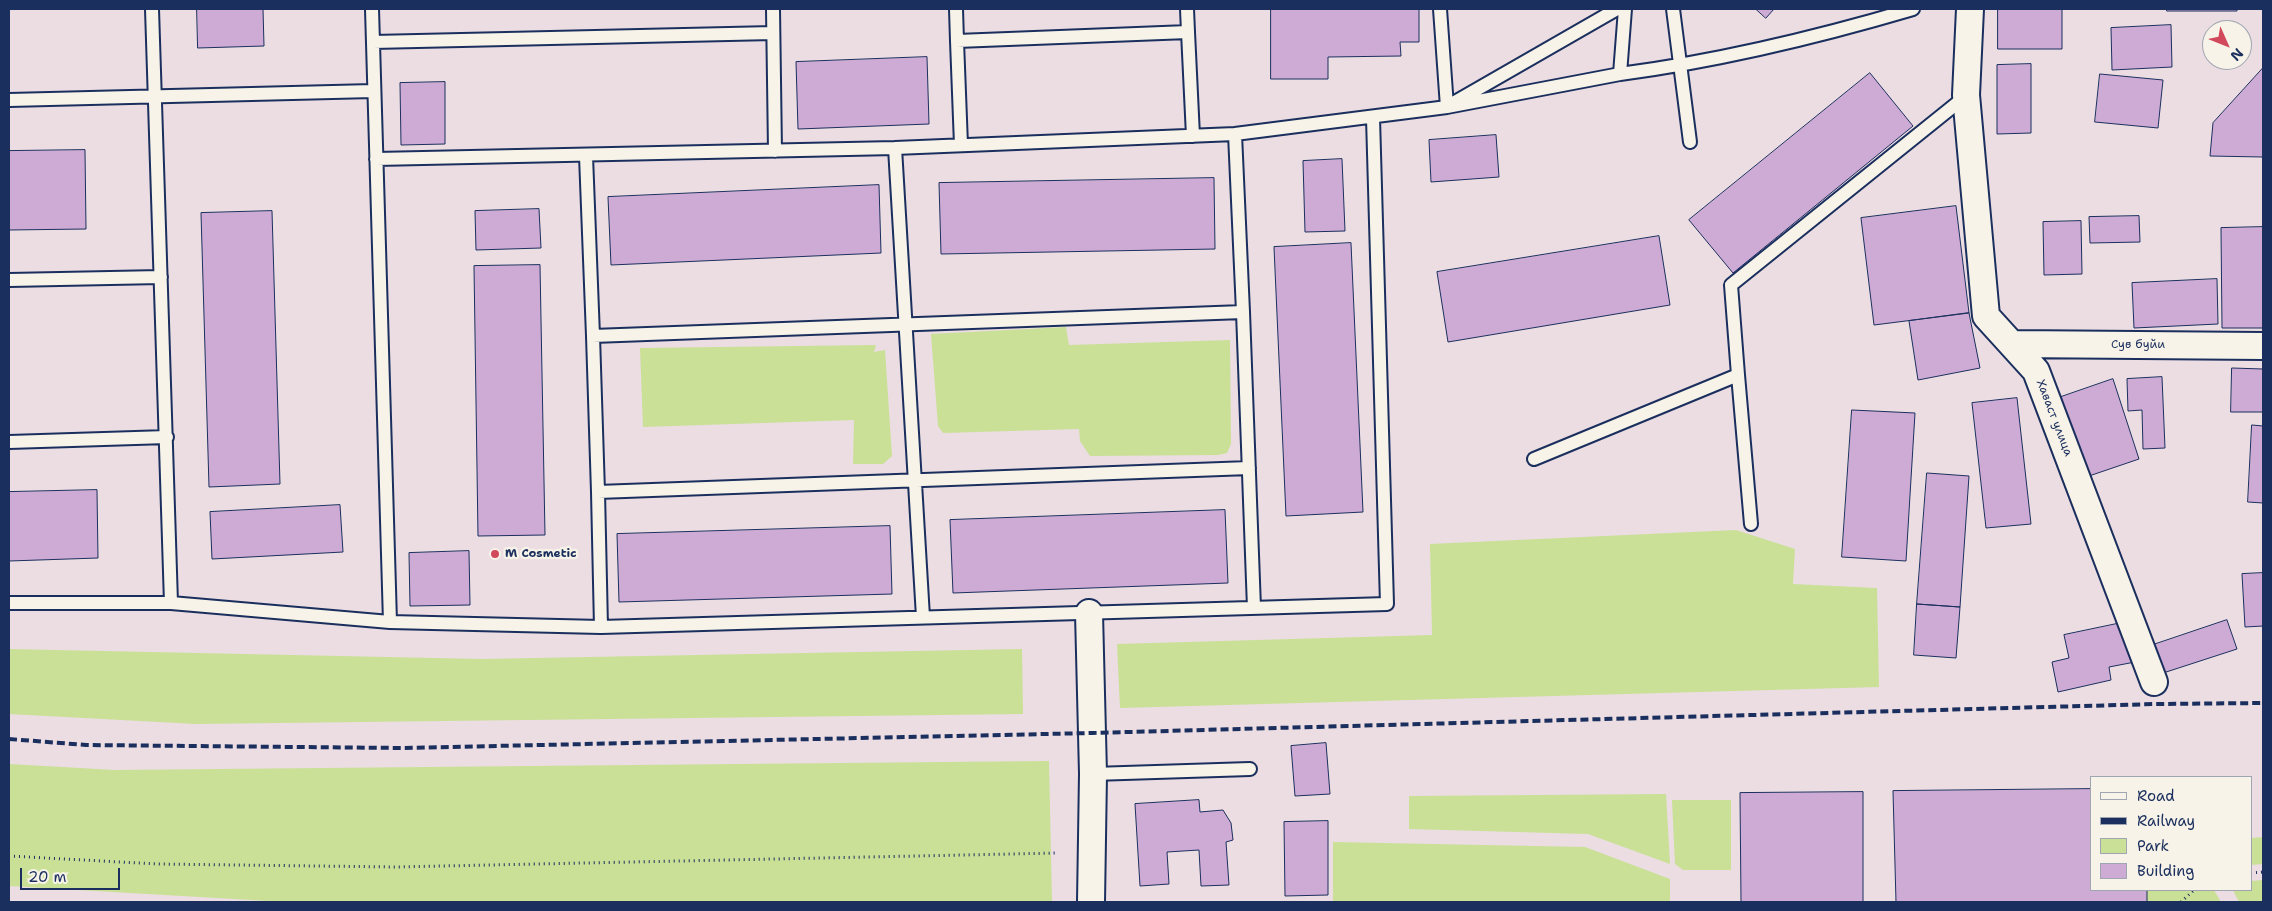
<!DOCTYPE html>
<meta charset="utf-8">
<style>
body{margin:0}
#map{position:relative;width:2272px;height:911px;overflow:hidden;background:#ebdde2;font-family:"Shantell Sans",sans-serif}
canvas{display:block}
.frame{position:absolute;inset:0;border:10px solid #1b2f5e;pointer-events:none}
.legend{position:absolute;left:2090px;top:776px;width:162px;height:115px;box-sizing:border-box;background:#f7f3e8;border:1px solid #9fa5b1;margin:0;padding:6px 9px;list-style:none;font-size:15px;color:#1b2f5e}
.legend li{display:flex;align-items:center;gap:10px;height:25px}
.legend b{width:25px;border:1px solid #9fa5b1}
.north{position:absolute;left:2202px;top:20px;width:50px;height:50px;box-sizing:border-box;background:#f7f3e8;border:1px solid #9fa5b1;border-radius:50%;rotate:134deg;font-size:14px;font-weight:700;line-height:20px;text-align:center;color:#1b2f5e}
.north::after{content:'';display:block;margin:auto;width:18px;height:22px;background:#d1495b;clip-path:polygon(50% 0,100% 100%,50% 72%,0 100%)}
.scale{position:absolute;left:20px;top:868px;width:100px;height:22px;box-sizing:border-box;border:2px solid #1b2f5e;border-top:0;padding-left:6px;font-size:15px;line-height:18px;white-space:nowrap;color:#1b2f5e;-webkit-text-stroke:4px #f7f3e8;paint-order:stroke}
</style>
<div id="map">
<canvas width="2272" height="911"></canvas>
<div class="frame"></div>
<ul class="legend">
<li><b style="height:6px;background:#f7f3e8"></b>Road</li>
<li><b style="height:6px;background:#1b2f5e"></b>Railway</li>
<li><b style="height:14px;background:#cae096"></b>Park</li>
<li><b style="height:14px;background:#ceabd4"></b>Building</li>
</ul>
<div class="north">N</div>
<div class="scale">20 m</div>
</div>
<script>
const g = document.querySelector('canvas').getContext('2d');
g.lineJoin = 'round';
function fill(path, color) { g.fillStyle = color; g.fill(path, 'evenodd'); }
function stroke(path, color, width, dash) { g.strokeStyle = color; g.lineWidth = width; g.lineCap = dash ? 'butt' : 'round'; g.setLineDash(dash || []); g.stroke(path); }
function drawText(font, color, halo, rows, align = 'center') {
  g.font = font + ' "Shantell Sans",sans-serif'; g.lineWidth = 4.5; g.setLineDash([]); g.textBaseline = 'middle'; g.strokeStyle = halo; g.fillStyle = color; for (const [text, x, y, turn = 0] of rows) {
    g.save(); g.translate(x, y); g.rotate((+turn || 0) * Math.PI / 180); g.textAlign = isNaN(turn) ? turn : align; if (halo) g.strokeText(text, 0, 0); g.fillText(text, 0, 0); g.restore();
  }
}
fill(new Path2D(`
 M1066,327L1069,345L1230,340L1231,444L1227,453L1218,455L1090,456L1080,441L1079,429L943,433L938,426L931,334Z
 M876,345L874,352L885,350L892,456L883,464H853L854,420L643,427L640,348Z
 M1736,530L1795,549L1793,584L1877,588L1879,687L1120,708L1117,644L1432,635L1430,544Z
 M9,649L481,659L1022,649L1023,714L196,724L9,714Z
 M1049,761L1052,902H286L9,886V764L115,770Z
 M1666,794L1670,864L1588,834L1409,829V796Z
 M1672,800H1731V870H1683L1675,864Z
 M2263,837V864L2251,865V838Z
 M1333,842L1585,847L1670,879V902H1333Z
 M2263,880V902H2239L2233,890H2251V881Z
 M2147,890H2214L2221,902H2147Z`), '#cae096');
const building = new Path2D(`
 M197,9H263L264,46L198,48Z
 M1271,9H1419V42H1400L1401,56L1328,57V79H1271Z
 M1756,9H1774L1766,18Z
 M1998,9H2062V49H1998Z
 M2167,9H2237V11H2167Z
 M2171,25L2172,67L2112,70L2111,28Z
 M927,57L929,124L798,129L796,62Z
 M2031,64V133L1997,134V65Z
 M2263,68V157L2210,156L2213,123Z
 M1870,73L1913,126L1733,273L1689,220Z
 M2100,74L2163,80L2158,128L2095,122Z
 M445,82V144L401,145L400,83Z
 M1496,135L1499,177L1431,182L1429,140Z
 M85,150L86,229L9,230V151Z
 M1342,159L1345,231L1305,232L1303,161Z
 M1214,178L1215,249L941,254L939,183Z
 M879,185L881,253L611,265L608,197Z
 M1956,206L1969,313L1874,325L1861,218Z
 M539,209L541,248L476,250L475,211Z
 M272,211L280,484L209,487L201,213Z
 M2139,216L2140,242L2090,243L2089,217Z
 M2081,221L2082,274L2044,275L2043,222Z
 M2263,227V328H2222L2221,228Z
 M1659,236L1670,305L1448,342L1437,272Z
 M1351,243L1363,512L1286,516L1274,247Z
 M540,265L545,535L478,536L474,266Z
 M2217,279L2218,324L2134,328L2132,283Z
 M1969,313L1980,368L1918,380L1909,321Z
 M2232,368L2263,369V412H2231Z
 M2162,377L2165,448L2143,449L2142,410L2128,411L2127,379Z
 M2113,379L2139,459L2086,477L2061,397Z
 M2017,398L2031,524L1986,528L1972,403Z
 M1852,410L1915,413L1906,561L1842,557Z
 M2252,425L2263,426V503L2248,502Z
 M1927,473L1969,476L1960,607L1917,604Z
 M97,490L98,558L9,561V492Z
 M340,505L343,552L212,559L210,512Z
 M1225,510L1228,583L953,593L950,520Z
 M890,526L892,594L619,602L617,534Z
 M469,551L470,605L410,606L409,553Z
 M2263,573V626L2245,627L2242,574Z
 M1917,604L1960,607L1956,658L1914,655Z
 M2227,620L2237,649L2160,674L2150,646Z
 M2126,622L2135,662L2109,667L2111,680L2058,692L2052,662L2069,658L2064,635Z
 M1326,743L1330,794L1295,796L1291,746Z
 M2091,789V890H2147V902H1896L1893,791Z
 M1863,792V902H1741L1740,793Z
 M1199,800L1200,812L1223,810L1231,823L1233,840L1226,842L1229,885L1201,886L1199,850L1167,852L1169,884L1140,886L1135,804Z
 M1328,821V895L1285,896L1284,822Z`);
fill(building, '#ceabd4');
stroke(building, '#1b2f5e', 1);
const service = new Path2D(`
 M152,9L171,603L390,622L601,627L1387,604L1373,118
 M372,9L390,622
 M773,9L775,151
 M956,9L957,41L1188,32L1193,136
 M1187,9L1188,32
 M1440,9L1447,107
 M1673,9L1690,142
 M957,41L961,145
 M373,42L773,33
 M1620,74C1719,61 1818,37 1913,9
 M9,100L373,91
 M1455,102L1617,9
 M1235,134L1447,107L1620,74L1625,9
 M895,148L1235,134L1243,312
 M586,156L593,336
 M376,159L895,148L923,617
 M9,280L161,277
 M1738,375L1751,524
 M9,442L167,437
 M1534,459L1738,375L1731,285L1966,96
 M1249,468L598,492L593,336L1243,312L1254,608
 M598,492L601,627
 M9,603H171
 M1093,774L1250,769`);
const minor = new Path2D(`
 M1970,9L1966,95L1986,316L2036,371L2154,682
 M2013,344L2263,346
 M1089,613L1093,774L1091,902`);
stroke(service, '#1b2f5e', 16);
stroke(minor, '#1b2f5e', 30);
stroke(new Path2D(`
 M9,856L158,864L395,867L1058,853
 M2251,873L2263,872
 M2181,902L2194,890`), '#1b2f5e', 3, [1, 4]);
stroke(service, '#f7f3e8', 12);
stroke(minor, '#f7f3e8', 26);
stroke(new Path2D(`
 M9,739L86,745L403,748L1092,733L2156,704L2263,703`), '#1b2f5e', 4, [8, 4]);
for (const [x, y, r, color] of [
 [495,554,5,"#d1495b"]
]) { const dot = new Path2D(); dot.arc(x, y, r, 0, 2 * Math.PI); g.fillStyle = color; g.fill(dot); stroke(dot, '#f7f3e8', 2); }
drawText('12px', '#1b2f5e', '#f7f3e8', [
 ["Сув буйи",2138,345],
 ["Хаваст улица",2054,418,69]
]);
drawText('bold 12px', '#1b2f5e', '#f7f3e8', [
 ["M Cosmetic",505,554]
], 'left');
</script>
